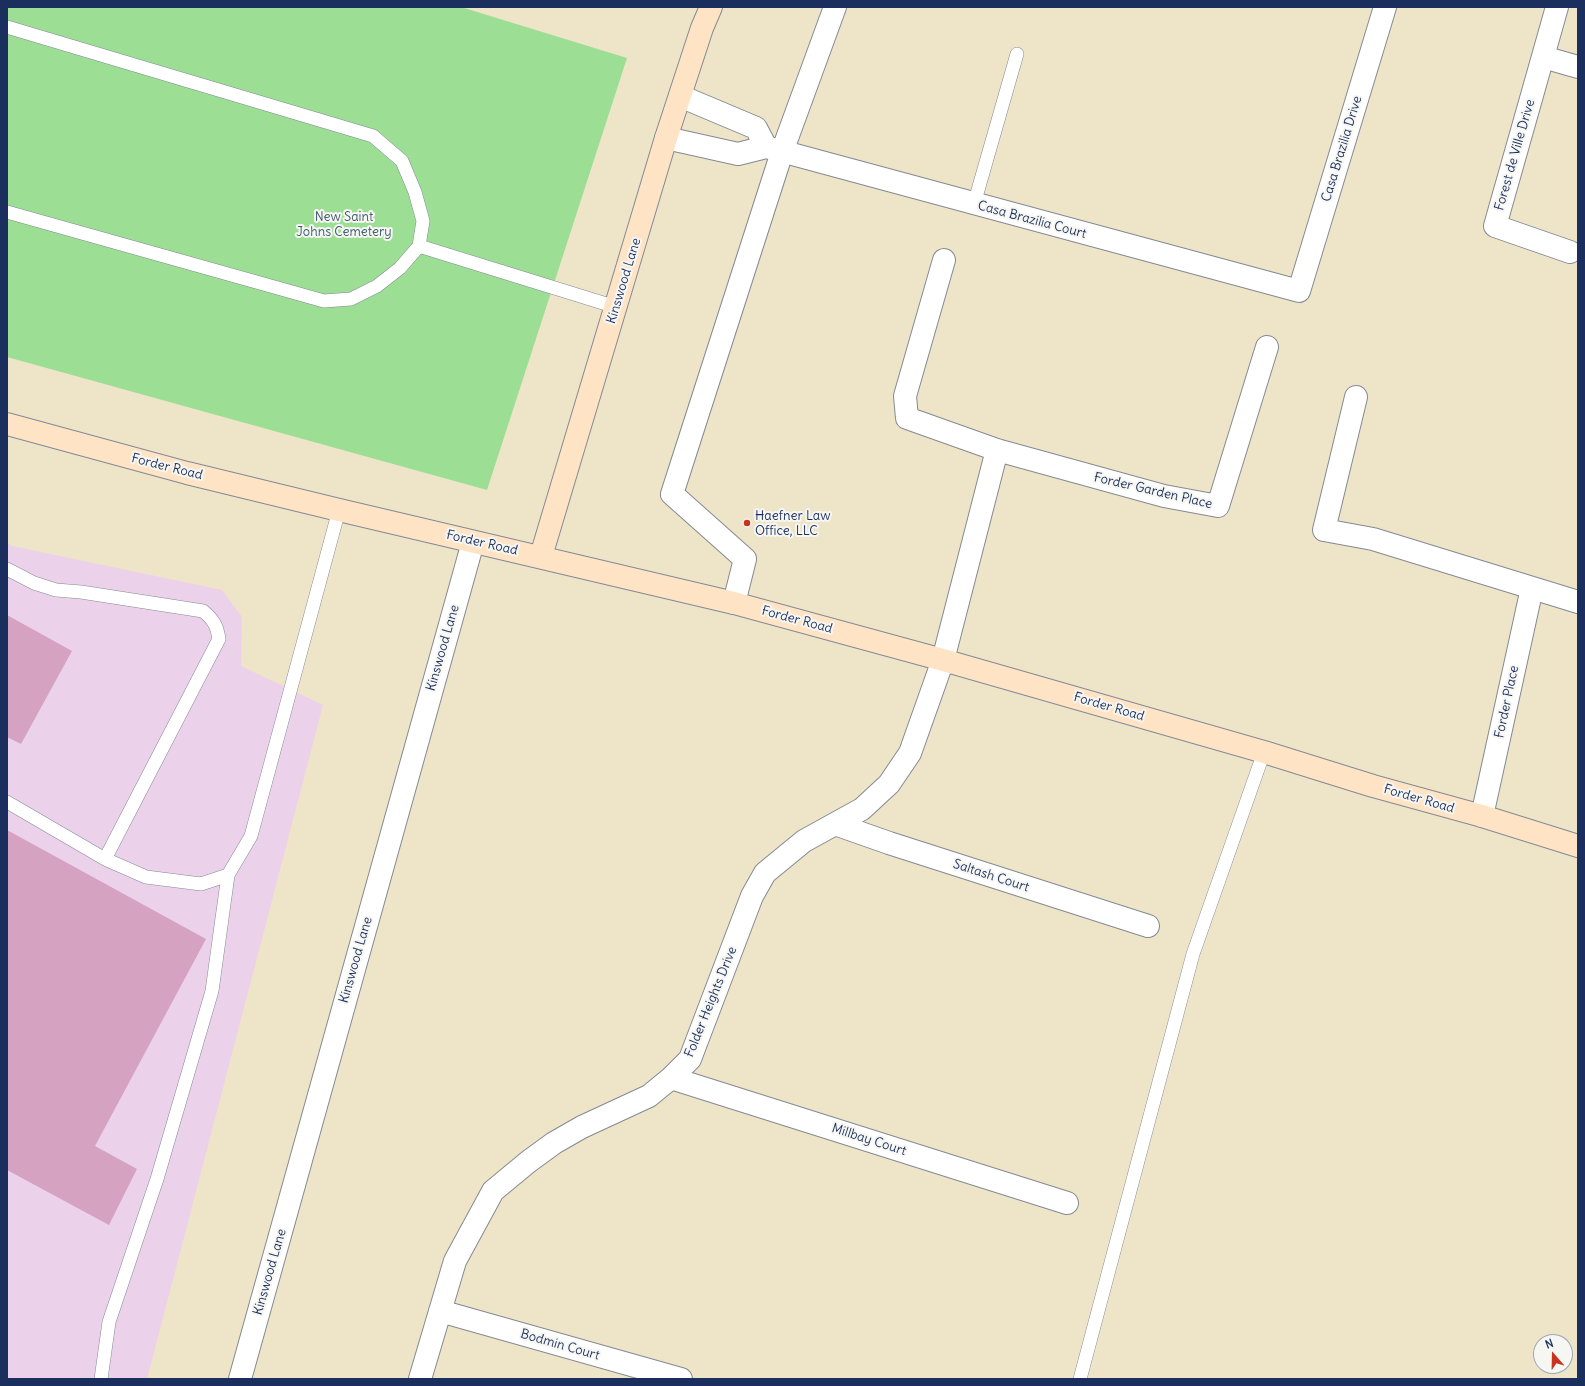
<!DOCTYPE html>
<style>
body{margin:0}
#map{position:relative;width:1585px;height:1386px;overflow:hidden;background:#eee4c8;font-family:Delius,sans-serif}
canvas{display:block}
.frame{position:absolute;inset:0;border:8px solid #1b2f5e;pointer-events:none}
.north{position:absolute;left:1533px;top:1334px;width:40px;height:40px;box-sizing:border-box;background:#f6f6f2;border:1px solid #9ea6b7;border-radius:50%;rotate:340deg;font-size:11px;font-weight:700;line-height:16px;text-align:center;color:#1b2f5e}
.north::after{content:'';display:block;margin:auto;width:14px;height:18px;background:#c8321e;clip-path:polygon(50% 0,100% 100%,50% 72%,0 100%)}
</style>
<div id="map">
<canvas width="1585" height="1386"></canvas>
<div class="frame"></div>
<div class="north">N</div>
</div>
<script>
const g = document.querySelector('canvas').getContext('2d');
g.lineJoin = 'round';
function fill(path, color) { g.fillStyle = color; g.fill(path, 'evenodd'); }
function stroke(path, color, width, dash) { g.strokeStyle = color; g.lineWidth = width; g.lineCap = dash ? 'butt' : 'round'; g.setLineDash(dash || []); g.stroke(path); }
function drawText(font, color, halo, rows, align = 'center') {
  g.font = font + ' Delius,sans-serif'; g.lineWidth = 4; g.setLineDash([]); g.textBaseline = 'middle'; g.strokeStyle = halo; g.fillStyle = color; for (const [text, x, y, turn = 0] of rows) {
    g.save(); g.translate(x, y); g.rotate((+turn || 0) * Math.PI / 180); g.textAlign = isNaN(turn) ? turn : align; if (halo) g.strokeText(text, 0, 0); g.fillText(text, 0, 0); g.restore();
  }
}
fill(new Path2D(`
 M7,543L12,546L222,590L242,617L241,666L323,705L147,1379H7Z`), '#ecd1ea');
fill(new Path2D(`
 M7,7H461L627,58L487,490L7,357Z`), '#9dde95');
fill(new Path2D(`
 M7,615L72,651L21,744L7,737Z
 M7,830L206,939L95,1146L137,1169L109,1225L7,1170Z`), '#d5a2c2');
const lane = new Path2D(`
 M7,27L373,136L402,161L415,192L423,221L419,246L400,268L377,286L351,299L324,301L7,212
 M974,204L1017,54
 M419,246L616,307
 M7,569L34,583L56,590L81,592L203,611C214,620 217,626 219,639L105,859
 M7,802L105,859L146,877L201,884L228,875L251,836L339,510
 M101,1379L109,1322L157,1179L212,991L228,875
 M1080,1379L1193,954L1264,752`);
const street = new Path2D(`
 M1557,7L1495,226L1570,252
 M1543,57L1578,67
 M680,96L756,128L766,147
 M666,138L738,154L766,147L1299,291L1385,7
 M944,260L905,396L907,418L997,450L1164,496L1218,506L1267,347
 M1356,397L1324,530L1373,539L1578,602
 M734,603L745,559L672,494L782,152L835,7
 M1482,816L1532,588
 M835,824L889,843L1148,926
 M671,1078L1067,1203
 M440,1311L681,1379
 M240,1379L473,542
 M420,1379L455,1261L493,1191L528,1162L554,1143L582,1127L649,1096L671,1078L690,1059L752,896L765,873L804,841L862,809L889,784L910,753L943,660L997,450`);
const secondary = new Path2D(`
 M7,424L187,473L339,510L734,603L943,660L1264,752L1373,786L1482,816L1578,846
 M541,556L666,138L702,28L711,7`);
stroke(lane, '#848a93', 14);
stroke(street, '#848a93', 24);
stroke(secondary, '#848a93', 24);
stroke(lane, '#fff', 13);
stroke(street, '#fff', 22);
stroke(secondary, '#fee4c5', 22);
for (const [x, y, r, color] of [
 [747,523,4,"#c8321e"]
]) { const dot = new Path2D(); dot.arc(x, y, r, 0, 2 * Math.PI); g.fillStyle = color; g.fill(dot); stroke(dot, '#f6f6f2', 1.5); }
drawText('13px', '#1b2f5e', '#f6f6f2', [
 ["Casa Brazilia Drive",1342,149,-73],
 ["Forest de Ville Drive",1515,155,-74],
 ["Casa Brazilia Court",1032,220,15],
 ["Kinswood Lane",624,281,-73],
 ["Forder Road",167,467,14],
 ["Forder Garden Place",1153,491,13],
 ["Forder Road",482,543,13],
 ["Forder Road",797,620,15],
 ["Kinswood Lane",443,648,-74],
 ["Forder Place",1507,702,-78],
 ["Forder Road",1109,707,16],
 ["Forder Road",1419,799,16],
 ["Saltash Court",991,876,18],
 ["Kinswood Lane",356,960,-74],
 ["Folder Heights Drive",711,1002,-68],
 ["Millbay Court",869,1140,18],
 ["Kinswood Lane",270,1272,-74],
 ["Bodmin Court",560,1345,16]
]);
drawText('13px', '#3c5b6c', '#f6f6f2', [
 ["New Saint",344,217],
 ["Johns Cemetery",344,232]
]);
drawText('13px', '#1b2f5e', '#f6f6f2', [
 ["Haefner Law",755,516],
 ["Office, LLC",755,531]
], 'left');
</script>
